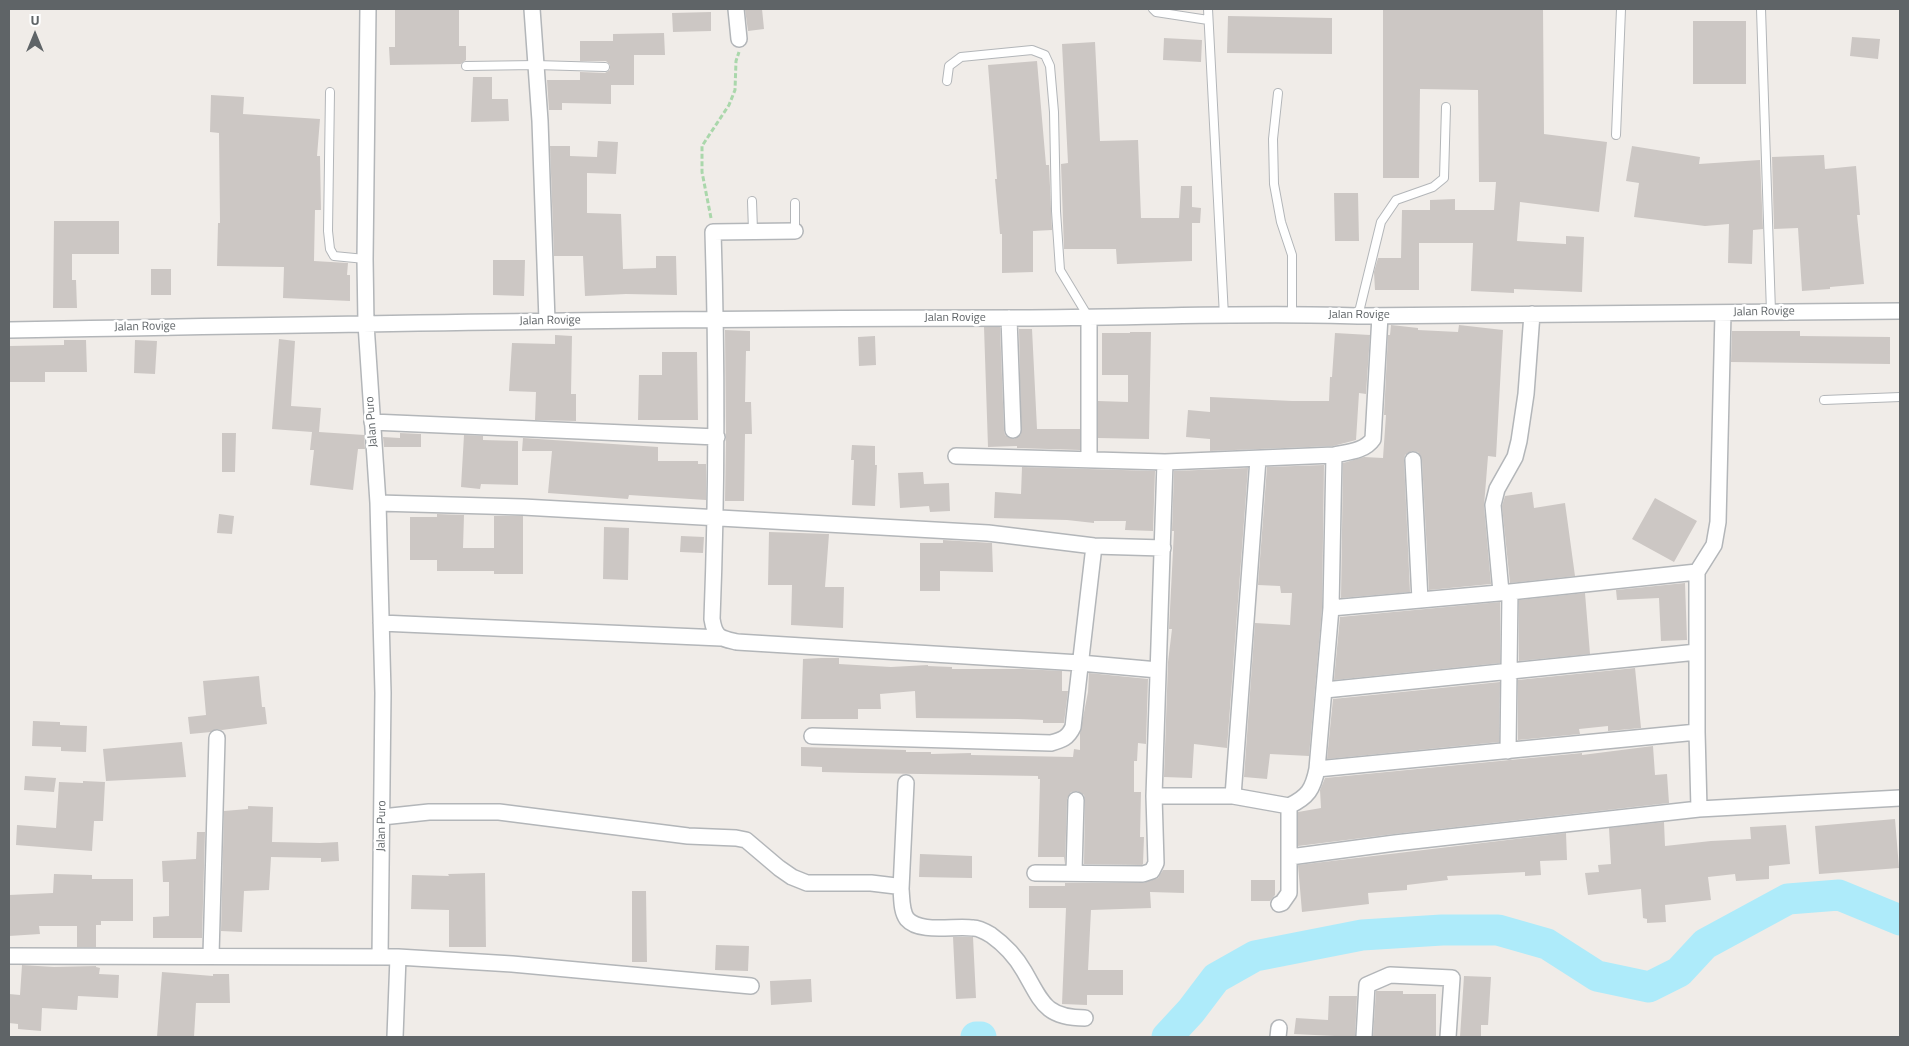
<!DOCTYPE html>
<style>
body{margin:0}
#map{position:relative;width:1909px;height:1046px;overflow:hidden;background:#f0ece8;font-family:"Titillium Web",sans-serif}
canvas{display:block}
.frame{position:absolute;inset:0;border:10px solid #5f6467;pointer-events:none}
.north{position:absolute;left:10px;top:10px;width:50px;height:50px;-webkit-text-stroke:4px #fff;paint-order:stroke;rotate:0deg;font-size:14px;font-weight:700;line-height:20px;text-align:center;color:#5f6467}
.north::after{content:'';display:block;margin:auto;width:18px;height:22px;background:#5f6467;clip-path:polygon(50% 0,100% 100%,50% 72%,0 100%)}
</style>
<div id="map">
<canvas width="1909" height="1046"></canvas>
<div class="frame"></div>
<div class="north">U</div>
</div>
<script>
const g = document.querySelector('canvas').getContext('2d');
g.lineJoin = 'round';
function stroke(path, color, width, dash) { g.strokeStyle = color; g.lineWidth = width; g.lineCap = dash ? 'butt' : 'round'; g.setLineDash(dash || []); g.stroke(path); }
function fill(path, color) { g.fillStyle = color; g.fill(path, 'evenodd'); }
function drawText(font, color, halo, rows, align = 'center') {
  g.font = font + ' "Titillium Web",sans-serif'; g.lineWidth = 5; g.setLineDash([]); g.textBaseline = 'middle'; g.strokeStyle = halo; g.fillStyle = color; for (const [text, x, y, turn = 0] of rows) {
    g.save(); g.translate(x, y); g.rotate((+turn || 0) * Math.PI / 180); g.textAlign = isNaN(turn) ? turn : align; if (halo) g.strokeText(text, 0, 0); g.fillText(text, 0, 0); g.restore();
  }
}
stroke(new Path2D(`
 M976,1037H981
 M1167,1037L1191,1011L1216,978L1255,956L1362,935L1442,930H1498L1547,944L1597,976L1649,987L1679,972L1705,944L1788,899L1839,895L1900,920`), '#aeebfa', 31);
fill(new Path2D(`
 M745,9H762L764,29L748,31Z
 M1383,9H1543L1544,134L1607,142L1599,212L1520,202L1517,241L1566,244V236L1584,237L1582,292L1514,289V293L1471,291L1473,243H1419V290H1375L1374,272L1378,258H1401L1402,210H1430V200L1455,199V210H1494L1496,182H1479L1478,90L1420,89L1419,178H1383Z
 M395,10H459V46H466V60L461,64L390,65L389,47H395Z
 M711,12V31L673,32L672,13Z
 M1228,16L1332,18V54L1227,53Z
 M1693,21H1746V84H1693Z
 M664,33L665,55H634V85H611V104L562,103V110H549L547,80H580V72L605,73L610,70V65L606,61H580V41H613V34Z
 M1852,37L1880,39L1878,59L1850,56Z
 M1164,38L1202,40L1201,62L1163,60Z
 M1095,42L1100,141L1138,140L1141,218H1179L1181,186H1192V207L1201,208L1200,223H1192V261L1117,264L1116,249H1064L1061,164L1068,163L1062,44Z
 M1037,61L1046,165H1049L1052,230L1033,231V272L1002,273V234H1000L995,179H997L988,65Z
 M473,77H492V99H508L509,121L471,122Z
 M211,95L244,97L243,114L320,119L317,156H320L321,210H315L314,261L348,263L347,275H350V301L283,298L284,267L217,266L218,223H220L219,133L210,132Z
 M598,141L618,142L616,174L587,173V213L621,214L623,269L656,268V256H676L677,295L626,294L585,296L583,256H554L550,146H570V156L597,157Z
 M1632,146L1700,157L1699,164L1760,160L1763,229L1753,230L1752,264L1728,263L1729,224L1705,226L1634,217L1639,183L1626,181Z
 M1824,155L1825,169L1856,166L1860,215H1857L1864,284L1830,287V289L1802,291L1798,228L1774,229L1772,157Z
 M1334,193H1358L1359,241H1335Z
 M54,221H119V254H72V280H76L77,308H53Z
 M493,260H525L524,296L493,295Z
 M151,269H171V295H151Z
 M1391,325L1418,328V330L1458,332L1459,325L1503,330L1496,457L1488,456L1484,506L1491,584L1429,590L1422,460L1418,452L1412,451L1405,455L1404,460L1410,592L1341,598L1343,463L1364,457L1383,458L1386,415H1384L1388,335H1390Z
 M984,327H1000L1004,430L1005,435L1014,439L1021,434L1019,329H1032L1037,429H1080V450L1017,448V446L988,447Z
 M725,330L750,331V351H746L745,402H751L752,434H745L744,501H725L726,437Z
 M1732,331H1800V336L1890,337V364L1731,362Z
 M1130,332H1151L1149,439L1098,438V401L1128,402V375H1102V333H1130Z
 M1335,333L1370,335L1366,394L1359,393L1356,440L1333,446L1210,451V439L1186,437L1188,410L1210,412V397L1292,401H1329L1330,377H1332Z
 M555,335L572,336L571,394H576V421L535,420L536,392L509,391L512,343L555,344Z
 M875,336L876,365L859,366L858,337Z
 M279,339L295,341L291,406L321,408L319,432L364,435L365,449H358L353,490L310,485L314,450H310L312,432L272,429Z
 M64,340H86L87,372H45V382H9V346L64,345Z
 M135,340L157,341L155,374L134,373Z
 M662,352H697L698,420H638L639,375H662Z
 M222,433H236L235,472H222Z
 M400,433L421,434V447H384L383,437L400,438Z
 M464,435L483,436V440L518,441V485L481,484L480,489L461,487Z
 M523,438L658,447V461H698V464H706V500L629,495L628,499L548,493L552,451H522Z
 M852,445L875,446V465H877L875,506L852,505L854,460H851Z
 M1324,465L1322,608L1309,756L1270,754L1267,779L1244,777L1255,623L1290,625L1292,593H1281L1280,586L1258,585L1267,467Z
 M1022,467L1155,471L1153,531L1125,530L1126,521H1094V523L1067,520L994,518L995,492L1021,494Z
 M1248,468L1227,748L1194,744L1192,778L1164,777L1168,662L1172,629H1169L1174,531H1172L1174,471Z
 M923,472L924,484L949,483L950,511L930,512L929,506L900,508L898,473Z
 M1532,492L1534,508L1565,503L1575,576L1510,583L1502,506L1505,496Z
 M1655,498L1697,521L1674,562L1632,539Z
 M219,514L234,516L232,534L217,533Z
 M437,514L464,515L463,548H494V516H523V574H494V571H437V560H410V517H437Z
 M604,527L629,528L628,580L603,579Z
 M769,532L829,534L825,587H844L843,628L791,625L792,585H768Z
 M681,536L704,537L703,553L680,552Z
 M943,540L992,543L993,572L940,571V591H920V543H943Z
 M1685,583L1687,640L1661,641L1659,598L1617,600L1616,590Z
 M1585,593L1590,654L1519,661V600Z
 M1500,602V663L1334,680L1340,617Z
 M821,658H839V664L891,667L928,665V666L952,667V669H1023L1062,671V691H1068L1064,723H1043V720L1018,719L916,718L915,691L880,694L881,709H858V719H801L803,659Z
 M1635,668L1641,728L1608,731V726L1579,729L1580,734L1518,740V680Z
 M1089,673L1148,679L1146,744L1138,743L1137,761H1134V792H1141L1140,837H1144L1143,864L1142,865L1084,864L1085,800L1084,795L1077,791L1071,792L1067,799L1065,864L1064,857H1038L1040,779H1038V776L862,773L822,772V767L801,766V747L906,750V752H931V754L971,753V755L1073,757L1074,749L1080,750V733L1088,692Z
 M259,676L262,707H265L267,724L222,730L217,729L211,732L190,734L188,717L206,715L203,681Z
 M1500,682L1499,742L1327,759L1333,699Z
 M33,721L60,722V725L87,726L86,752L61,751V747L32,746Z
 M182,742L186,777L106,781L103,749Z
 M1653,746L1655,775L1667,774L1669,803L1394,834L1298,846V812L1321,808L1320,790L1325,778L1582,753V755Z
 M25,776L56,778L54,792L24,790Z
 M83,781L105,782L103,821H94L92,851L16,845L17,825L56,828L59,782L83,783Z
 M248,806L273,807L272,842L320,843L338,842L339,861L321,862V858L271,857L269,890L244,891L242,932L221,931L224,811L248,809Z
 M1895,819L1899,868L1819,874L1815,826Z
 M1664,822L1665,846L1711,841L1751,839L1750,827L1786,825L1790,864L1769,866V879L1736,881L1735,874L1708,877L1711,900L1665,905L1666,922L1647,923V919L1643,918L1641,889L1588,895L1585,873L1599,872L1598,865L1611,864L1609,828Z
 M197,832H205L202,938H153V917L169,916V882H163L162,861L196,859Z
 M1566,833L1567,860L1540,861L1541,875L1525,876V872L1447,876L1448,880L1407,885V890L1368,893L1369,904L1302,912L1298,865Z
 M920,854L972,856V878L919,877Z
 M1163,870H1184V893L1150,892L1151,908L1091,910L1088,970H1123V995H1087V1005L1062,1004L1066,908H1029V886H1065V883H1143L1158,878Z
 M485,873L486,947H449V910L411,909L412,875L449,876L448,874Z
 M54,874L92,875V879H133V921H101V925H96V947H77V926H39L40,934L9,936V895L53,893Z
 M1251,880H1275V895L1270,901H1251Z
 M632,891H646L647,962H632Z
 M953,937H973L976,998L956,999Z
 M716,945L749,946L748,971L715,970Z
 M22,965L54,967L96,966V967L100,968L99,974L119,975L118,998L78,996L77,1010L42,1008L41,1031L18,1029V1024L9,1023V994L20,995Z
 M162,972L213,976V974H229L230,1003H196L194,1037H157Z
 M1464,976L1491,977L1488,1025H1481V1037H1460Z
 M811,979L812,1002L771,1005L770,981Z
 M1376,991H1403V994H1436V1037H1373Z
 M1329,996H1357L1355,1037L1294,1034L1296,1018L1328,1020Z`), '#ccc7c4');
const lane = new Path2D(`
 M1153,9L1156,12L1208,20
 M1208,9L1224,316
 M1761,9L1771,312
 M466,66L536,65L605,67
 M947,81L949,66L961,57L1032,50L1045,55L1050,66L1054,112L1056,211L1060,270L1089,318
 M330,92L328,231L330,249L334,256L365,259
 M1278,93L1273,139L1274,184L1281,222L1292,255V314
 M1616,135L1621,9
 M752,201L753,231
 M795,203V231
 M1358,316L1381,222L1396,200L1433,187L1444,178L1446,107
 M1824,400L1900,397`);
const street = new Path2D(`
 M368,9L365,259L366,324L378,503L383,693L380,957
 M532,9L540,121L547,321
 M736,9L739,39
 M795,231L713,232C717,361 717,490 712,619C715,638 720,638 737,642L1080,663L1158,670
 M1009,318L1013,430
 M1089,318V460
 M9,330C345,324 682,318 1019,318C1132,318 1245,312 1358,316L1900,311
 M372,422L717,437
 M956,456L1165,462L1334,455C1348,452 1365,451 1373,439L1380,316
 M1413,460L1420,600
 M378,503L523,507L988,533L1094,546L1163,548
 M1697,572L1714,545L1718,522L1723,313
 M1501,592L1493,505L1497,489L1515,457L1519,441L1526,394L1532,314
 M1331,608L1510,592L1697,572V732L1699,809
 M381,623L721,638
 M1325,690L1697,652
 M812,736L1051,743C1062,740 1068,738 1073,727L1094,546
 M1508,751L1510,592
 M1317,769L1697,732
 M1154,796H1233L1289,806C1308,797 1313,789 1317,769L1331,608L1334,455
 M1233,796L1258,459
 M382,817L429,812H499L688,836L736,838L746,840L779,868L792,877L807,883H871L896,886L901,889C902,898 901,911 907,919C920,934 956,925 973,928C979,928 986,932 991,935C1005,945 1016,957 1024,971C1042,1002 1045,1018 1085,1018
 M1290,857L1395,843L1699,809L1900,798
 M1074,872L1076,800
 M1035,873L1143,874L1152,871L1156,863L1154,796L1165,462
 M901,889L906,783
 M1279,904L1282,903L1289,893V806
 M211,955L217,738
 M9,956L398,957L512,964L751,986
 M395,1037L398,957
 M1278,1037L1279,1028
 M1364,1037L1367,985L1390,975L1452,978L1448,1037`);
stroke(lane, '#b3b6b9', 10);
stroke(street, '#b3b6b9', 18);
stroke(new Path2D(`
 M711,218L702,172V146L729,105L735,90L736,61L739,52`), '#aad7ab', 3, [5, 2.5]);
stroke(lane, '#fff', 8);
stroke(street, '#fff', 15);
drawText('12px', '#5f6467', '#fff', [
 ["Jalan Rovige",1764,312,-1],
 ["Jalan Rovige",1359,315],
 ["Jalan Rovige",955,318],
 ["Jalan Rovige",550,321,-1],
 ["Jalan Rovige",145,327,-1],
 ["Jalan Puro",372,422,-94],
 ["Jalan Puro",382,826,-89]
]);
</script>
